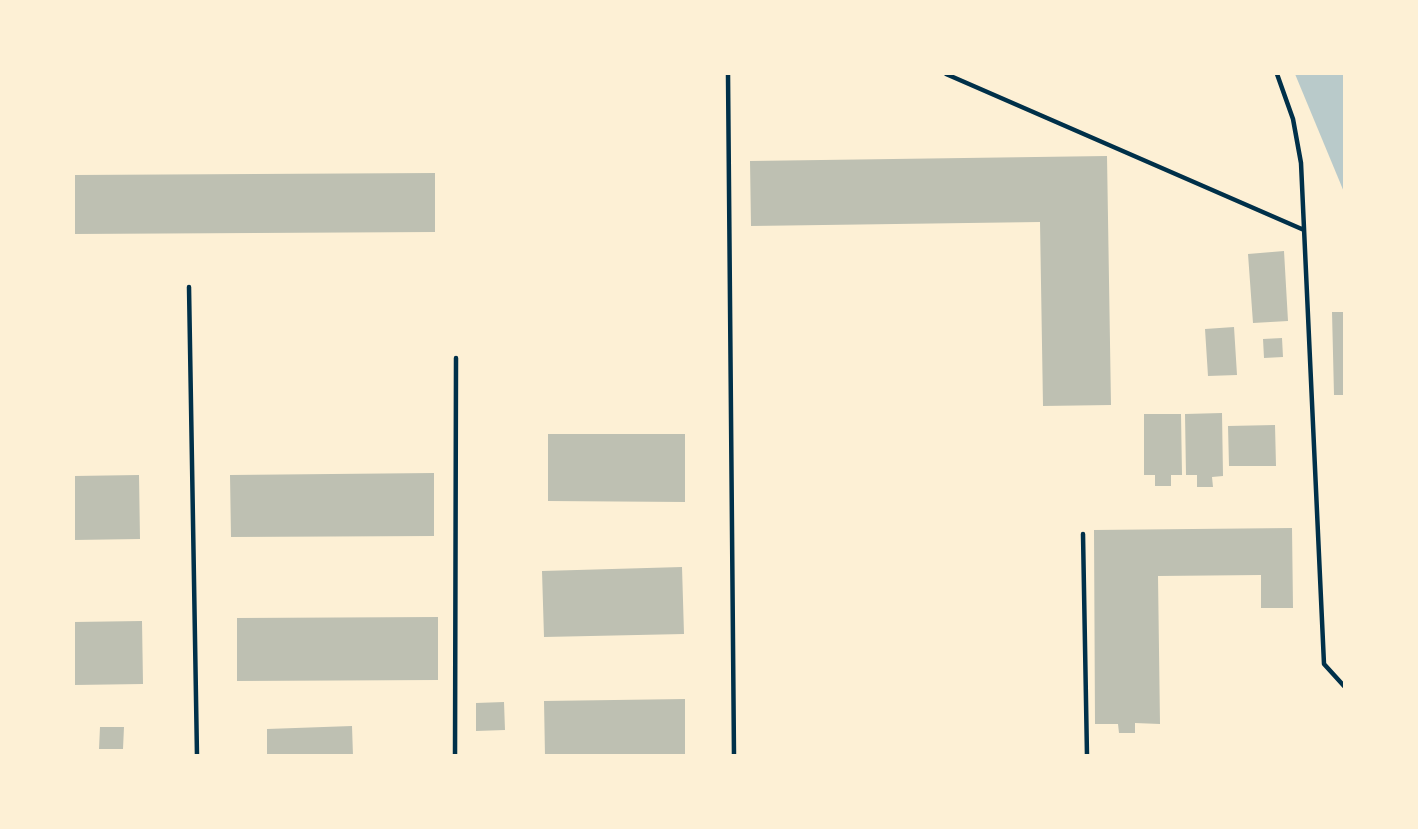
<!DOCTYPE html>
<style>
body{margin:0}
#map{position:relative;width:1418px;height:829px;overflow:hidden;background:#fdf0d5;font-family:"DM Sans",sans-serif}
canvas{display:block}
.frame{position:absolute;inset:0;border:75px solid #fdf0d5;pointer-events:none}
</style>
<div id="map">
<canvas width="1418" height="829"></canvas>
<div class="frame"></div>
</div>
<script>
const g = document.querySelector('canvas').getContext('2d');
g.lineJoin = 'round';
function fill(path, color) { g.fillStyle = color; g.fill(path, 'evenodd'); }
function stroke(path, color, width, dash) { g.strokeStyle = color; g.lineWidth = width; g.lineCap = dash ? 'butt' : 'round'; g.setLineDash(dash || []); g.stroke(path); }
fill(new Path2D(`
 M1295,74H1344V192Z`), '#b9caca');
fill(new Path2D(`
 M1107,156L1111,405L1043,406L1040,222L751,226L750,161Z
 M435,173V232L74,234V175Z
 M1284,251L1288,321L1253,323L1248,254Z
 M1332,312H1344V395H1334Z
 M1234,327L1237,375L1208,376L1205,329Z
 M1282,338L1283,357L1264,358L1263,339Z
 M1222,413L1223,476L1212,477L1213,487H1197V475H1186L1185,414Z
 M1144,414H1181L1182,475H1171V486H1155V475H1144Z
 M1275,425L1276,466H1229L1228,426Z
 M548,434H685V502L548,501Z
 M434,473V536L231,537L230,475Z
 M139,475L140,539L74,540V476Z
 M1292,528L1293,608H1261V575L1158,576L1160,724L1135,723V733H1119L1118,724H1095L1094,530Z
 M682,567L684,634L544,637L542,571Z
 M438,617V680L237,681V618Z
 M142,621L143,684L74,685V622Z
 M685,699V756H545L544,701Z
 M504,702L505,730L476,731V703Z
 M352,726L353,756H267V729Z
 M100,727H124L123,749H99Z`), '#bec0b2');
stroke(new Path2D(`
 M728,74L734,756
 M946,74L1304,230
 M1277,74L1293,119L1301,163L1324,664L1344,686
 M189,287L197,756
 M1083,534L1087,756
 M455,756L456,358`), '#003049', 4.5);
</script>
